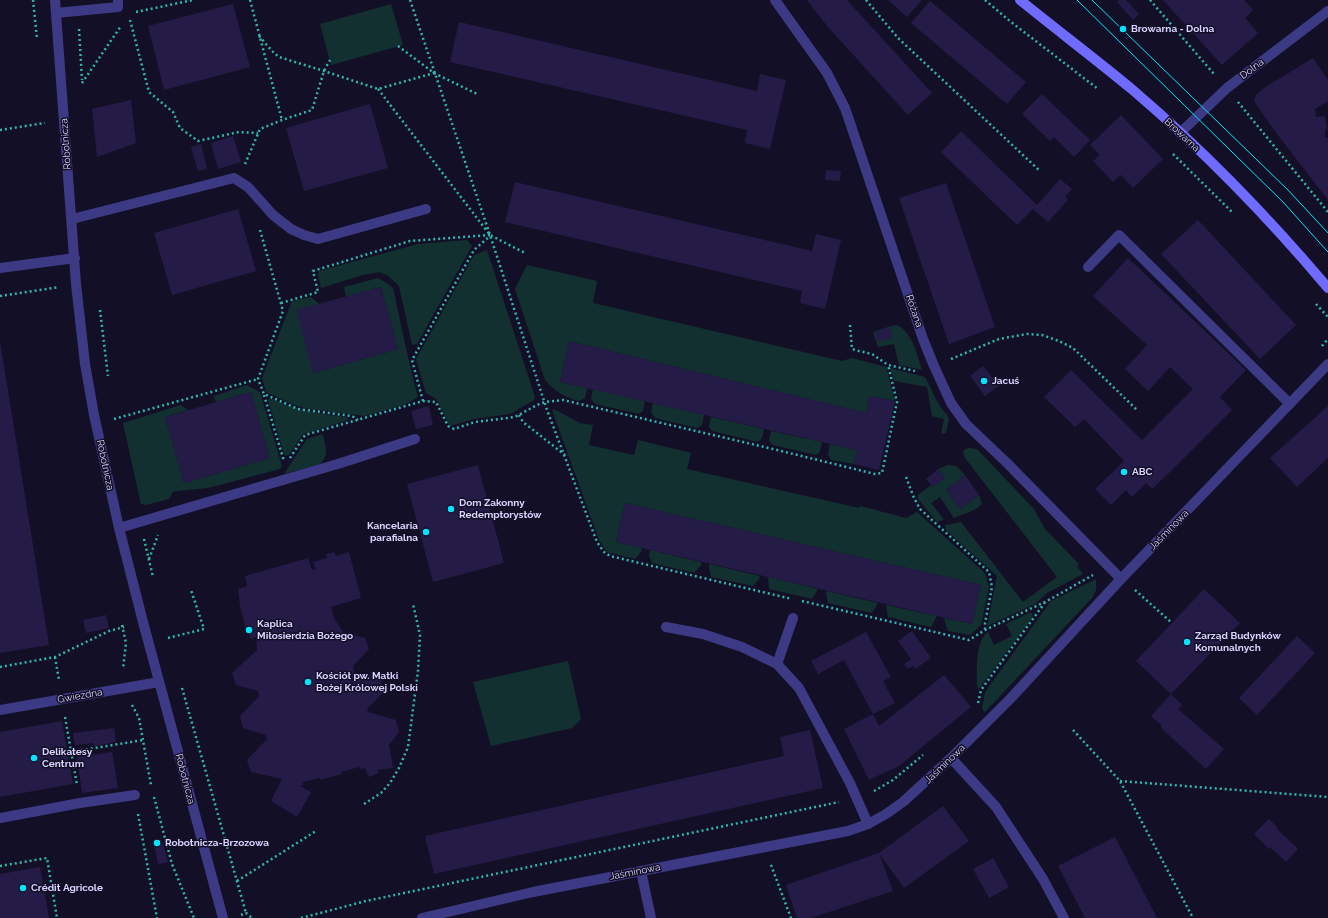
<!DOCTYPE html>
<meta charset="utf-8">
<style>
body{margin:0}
canvas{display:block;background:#130f26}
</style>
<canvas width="1328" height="918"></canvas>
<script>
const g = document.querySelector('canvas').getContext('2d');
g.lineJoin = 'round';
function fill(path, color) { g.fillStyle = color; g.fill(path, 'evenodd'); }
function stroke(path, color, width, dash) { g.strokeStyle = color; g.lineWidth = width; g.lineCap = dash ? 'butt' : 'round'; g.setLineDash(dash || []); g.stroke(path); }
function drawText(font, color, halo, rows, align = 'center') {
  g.font = font + ' Raleway,sans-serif'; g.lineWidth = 3; g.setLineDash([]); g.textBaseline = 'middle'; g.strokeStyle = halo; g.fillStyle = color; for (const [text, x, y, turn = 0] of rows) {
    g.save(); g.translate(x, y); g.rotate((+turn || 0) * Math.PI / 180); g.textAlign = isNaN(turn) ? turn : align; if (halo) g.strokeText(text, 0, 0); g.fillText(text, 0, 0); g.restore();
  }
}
fill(new Path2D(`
 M391,4L403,45L331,65L320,24Z
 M467,240L472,246L417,344L412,345L399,286L387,275L379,272L363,275L321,288L318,275L319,271L418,244Z
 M487,250L535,397L534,400L510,414L474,419L450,426L436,399L426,393L416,359L474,255Z
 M527,265L597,281L593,303L842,361L852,358L886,367L895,401L870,396L866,413L569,341L560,382L587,388L585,398L579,401C565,397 555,392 545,380L515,289Z
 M378,278L388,284L393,288C401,324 408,361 418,397L404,405L365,416L308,409L294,405L266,392L262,378L292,301L311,297L319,304L313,373L398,349L381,287L346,297L344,287Z
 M897,325C913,333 917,355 922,370L899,365L894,344L878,347L873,332L891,326Z
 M890,368L925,377L939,405L949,418L946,433L941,434L944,419L932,416L927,387L894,381Z
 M247,385L260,392L282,466L280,469L208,488L177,491L173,492L169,499L146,505L141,504L123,423L181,405L188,410L165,417L184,483L270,458L251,392L216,402L214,396Z
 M593,389L645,401L643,411L639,414L595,404L591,399Z
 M270,398C295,410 319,414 347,417L348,419L346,421L303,434L289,455L286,456L284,454L268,400Z
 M653,403L704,415L702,425L697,428L655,418L651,412Z
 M554,409L580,423L593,425L589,445L634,455L638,440L691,453L687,469L859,508L860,506L906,518L917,512L985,573L989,587L981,625L970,635L948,631L944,618L972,624L981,585L625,503L616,542L642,548L641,552L635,559L607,552L599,540L552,410Z
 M711,417L764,429L762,438L758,442L712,431L709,427Z
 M771,431L822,442L820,452L816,455L773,445L769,441Z
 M323,434C325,446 330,455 320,464L284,474L307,439Z
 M830,444L857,450L854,464L831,460L828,454Z
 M969,448L977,449L1034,509L1045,529L1079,564L1077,566L1083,574L1047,593L1035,604L987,626L997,576L946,530L945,525L961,522L1023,602L1057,577L965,458L963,452L965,449Z
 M948,465L956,466L965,475L946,490L960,509L979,495L982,504L976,509L954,518L940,497L931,503L944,520L937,522L918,499V495L931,485L933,487L945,478L938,469Z
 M650,550L701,562V565L694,573L652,563L649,555Z
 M709,564L760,576L759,579L753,586L711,577L709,567Z
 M768,577L818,589L812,599L769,589Z
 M1096,579V590L1092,598L985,712L982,709L985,692L1051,601Z
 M827,591L878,603L872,613L828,603L826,594Z
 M886,605L937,616L931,627L888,617Z
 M1029,613H1032L1033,617L979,689L977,686C977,671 975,641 988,632L994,645L1012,636L1006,624Z
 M568,661L581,719L572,728L491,746L473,682Z`), '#12302f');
fill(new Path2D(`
 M807,0H847L932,93L908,115L827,26Z
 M888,0H920L921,1L907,17Z
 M1119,0H1126L1139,14L1133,20L1117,2Z
 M1163,0H1244L1253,10L1245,18L1258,33L1222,65Z
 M930,1L1026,82L1007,104L911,23Z
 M233,4L250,67L164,90L148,26Z
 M459,22L757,91L760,74L786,80L770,149L745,143L747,130L450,62Z
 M1313,58L1328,80V101L1315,109L1316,117L1325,116L1327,129H1325V138H1328V200L1274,130L1254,101L1256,95L1264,88Z
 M1042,94L1090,140L1074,157L1054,137L1050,141L1022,114Z
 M131,100L136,143L97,157L92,109Z
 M370,104L388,168L304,191L286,128Z
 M1121,115L1163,159L1133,188L1121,175L1113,182L1093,161L1100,155L1090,145Z
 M961,131L1037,205L1060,179L1072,189L1065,197L1068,200L1048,222L1033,209L1017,225L941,152Z
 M233,136L241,162L218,169L211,143Z
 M201,144L207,169L198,171L191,147Z
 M826,170L841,171L840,181L825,180Z
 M515,182L812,251L816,234L841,240L825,309L800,303L802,291L505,222Z
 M946,183L995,327L949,344L899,198Z
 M238,209L256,271L172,295L154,233Z
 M1198,220L1296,325L1260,359L1161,254Z
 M1128,258L1246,370L1220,397L1232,410L1172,470L1152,489L1146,483L1132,497L1126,490L1111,505L1095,489L1124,461L1084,419L1075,427L1044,397L1071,370L1142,440L1193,389L1170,367L1148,391L1125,369L1147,345L1093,296Z
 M381,287L398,349L313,373L296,310Z
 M889,327L893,337L878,342L875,332Z
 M0,341L49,645L0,653Z
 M569,341L866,413L870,396L895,401L879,470L854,464L857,450L560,382Z
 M983,366L999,386L985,396L970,376Z
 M251,392L270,458L184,483L165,417Z
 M429,406L433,425L416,429L411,411Z
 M1328,406V458L1297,487L1270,458Z
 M478,465L504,563L433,582L407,484Z
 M938,469L945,478L933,487L926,479Z
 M965,475L979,495L960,509L946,490Z
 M625,503L981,585L972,624L616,542Z
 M334,552L336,556L349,552L361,598L331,607L334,618L343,632L365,638L369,649L353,666L354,672L380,678L384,692L367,709L368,712L396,720L399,732L389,745L393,768L377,770L379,773L369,777L365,768L360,769L359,767L341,772L342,774L320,780V778L303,782V785L300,786L311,792L297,817L271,801L282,779L251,772L247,760L267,739L266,735L243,728L240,716L259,696L258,691L236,685L232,673L257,650L256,637L251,639L245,626L240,606L238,589L247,586L245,576L308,558L312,570L316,569L313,562L327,558L326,554Z
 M1204,589L1240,623L1171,694L1136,661Z
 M106,615L109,628L86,633L83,620Z
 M912,631L931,658L915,669L913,666L908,669L904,664L911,659L898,641Z
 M866,632L891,677L883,681L895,703L873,714L879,726L944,675L971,707L899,766L869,780L844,729L873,714L844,660L818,674L811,661Z
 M1297,636L1315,653L1257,715L1239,698Z
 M1171,694L1182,705L1178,709L1224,749L1206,769L1161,728L1162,726L1151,716Z
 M62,721L73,784L0,797V732Z
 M114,728L116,742L94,746L93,743L75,745L73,733Z
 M810,730L823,788L434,874L425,836L784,756L780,737Z
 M112,752L118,788L82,793L77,757Z
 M943,806L969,841L904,888L879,853L893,891L811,918H797L786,885L879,853Z
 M1269,819L1277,827L1276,828L1298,849L1286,862L1271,848L1274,844L1269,849L1254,834Z
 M1115,837L1157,918H1085L1058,866Z
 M163,843L168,862L158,864L154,845Z
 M993,858L1009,887L989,898L973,869Z
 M40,867L49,918H0V874Z`), '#241b47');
stroke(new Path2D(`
 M33,0L37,39
 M250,0L282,120
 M410,0L490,235L547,410L597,542L604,552L610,556L792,599
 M866,0L898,38L1040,171
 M985,0L1011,22L1098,89
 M1150,0L1214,74
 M136,12L193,0
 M130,20L149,92L173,112L180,128L198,141L239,132L258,133
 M79,29L82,80
 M259,36L272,51L279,57L324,71L378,89L434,73
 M398,46L434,73L477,94
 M82,83L121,26
 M378,89L490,235L525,253
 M1238,102L1328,212
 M0,130L45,123
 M1173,154L1232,212
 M245,164L260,129L282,120L312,110L324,71L330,60
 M260,230L283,311L258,379L264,394L298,409L352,416L358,420
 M0,296L59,287
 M281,303L318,292L313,271L410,241L490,235
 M1316,304L1328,317
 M100,310L108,376
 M850,325L852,349L859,351L872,354L888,365L915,371
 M1322,346L1328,339
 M951,359L999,339L1027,334L1042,335L1059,341L1073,348L1137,410
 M264,395L284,461
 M423,401L412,360L474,250L490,236
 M519,415L523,422L565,455
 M114,419L258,379
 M290,458L305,435L423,401L436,402L448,426L454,429L475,422L515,417L537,405L545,402L563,400L773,449L875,474L882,473L897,402L888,365
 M906,477L914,498L920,509L989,572L992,587L985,623V630
 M144,539L153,577
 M149,559L158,535
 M1135,590L1172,623
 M802,601L969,640L985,630L1047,601L1093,575
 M122,625L126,643L123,669
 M168,638L204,629L191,590
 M55,657L59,680
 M0,667L55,657L109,631L124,627
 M182,688L246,913
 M978,703L981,690L1046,601
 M132,705L139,718L151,785
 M65,717L77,785
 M1073,730L1120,781L1193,918
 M71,752L143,740
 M1120,781L1328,797
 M874,791L893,780L923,755
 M154,797L172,864L194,918
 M364,804L381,793L390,783L399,768L408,747L418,671L420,635L413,604
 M138,814L157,918
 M771,865L791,918
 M0,866L47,858L57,918
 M237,881L316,831
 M241,915L246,913L252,918
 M301,918L366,901L839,802`), '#2fb8b0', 2.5, [2, 3]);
stroke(new Path2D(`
 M56,13L118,7V0
 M72,219L234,178L248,187L273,215L291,229L304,235L318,239L426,209
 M1088,267L1119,235L1290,404
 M0,268L75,258
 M119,528L341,463L415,439
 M666,627L703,634L742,647L777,664L799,688L850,783L868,824
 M777,664L793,618
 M0,710L159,682
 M951,758L996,807L1043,879L1064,918
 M641,871L651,918`), '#3d3a85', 10);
stroke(new Path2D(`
 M55,0L76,284L85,364L94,415L119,528L143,622L223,918
 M775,0L827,73L845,108L923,339L934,366L951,403L966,424L1007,463L1121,579
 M1180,133L1227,88L1328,11
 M0,818L80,803L135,795
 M422,918L533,892L848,831L868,824L886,814L903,802L951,758L1011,698L1121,579L1328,364`), '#3d3a85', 10);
stroke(new Path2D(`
 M1020,0C1058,31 1097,60 1134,91C1204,151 1269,218 1328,288`), '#6f6bff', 10);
stroke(new Path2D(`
 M1077,0L1283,202L1328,252
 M1092,0L1288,190L1328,233`), '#00e5ff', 1);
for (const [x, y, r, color] of [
 [1123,29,4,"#00e5ff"],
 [984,381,4,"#00e5ff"],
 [1124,472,4,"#00e5ff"],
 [451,509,4,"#00e5ff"],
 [426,532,4,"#00e5ff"],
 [249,630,4,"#00e5ff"],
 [1187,642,4,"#00e5ff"],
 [308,682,4,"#00e5ff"],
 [34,758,4,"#00e5ff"],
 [157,843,4,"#00e5ff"],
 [23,888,4,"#00e5ff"]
]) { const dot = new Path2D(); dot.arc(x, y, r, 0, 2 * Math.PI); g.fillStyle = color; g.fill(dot); stroke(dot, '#130f26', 1.5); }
drawText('bold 10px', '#d9d4ff', '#130f26', [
 ["Browarna - Dolna",1131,29],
 ["Jacuś",992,381],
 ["ABC",1132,472],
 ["Dom Zakonny",459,503],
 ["Redemptorystów",459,515],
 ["Kancelaria",418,526,"right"],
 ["parafialna",418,538,"right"],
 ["Kaplica",257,624],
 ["Miłosierdzia Bożego",257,636],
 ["Zarząd Budynków",1195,636],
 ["Komunalnych",1195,648],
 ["Kościół pw. Matki",316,676],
 ["Bożej Królowej Polski",316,688],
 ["Delikatesy",42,752],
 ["Centrum",42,764],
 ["Robotnicza-Brzozowa",165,843],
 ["Crédit Agricole",31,888]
], 'left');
drawText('10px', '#d9d4ff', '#130f26', [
 ["Dolna",1252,69,-37],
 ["Browarna",1182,135,43],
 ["Robotnicza",66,144,-94],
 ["Różana",914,311,71],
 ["Robotnicza",105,465,78],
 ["Jaśminowa",1169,530,-46],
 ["Gwiezdna",80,696,-10],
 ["Jaśminowa",945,764,-44],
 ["Robotnicza",185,779,75],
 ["Jaśminowa",635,872,-11]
]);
</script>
